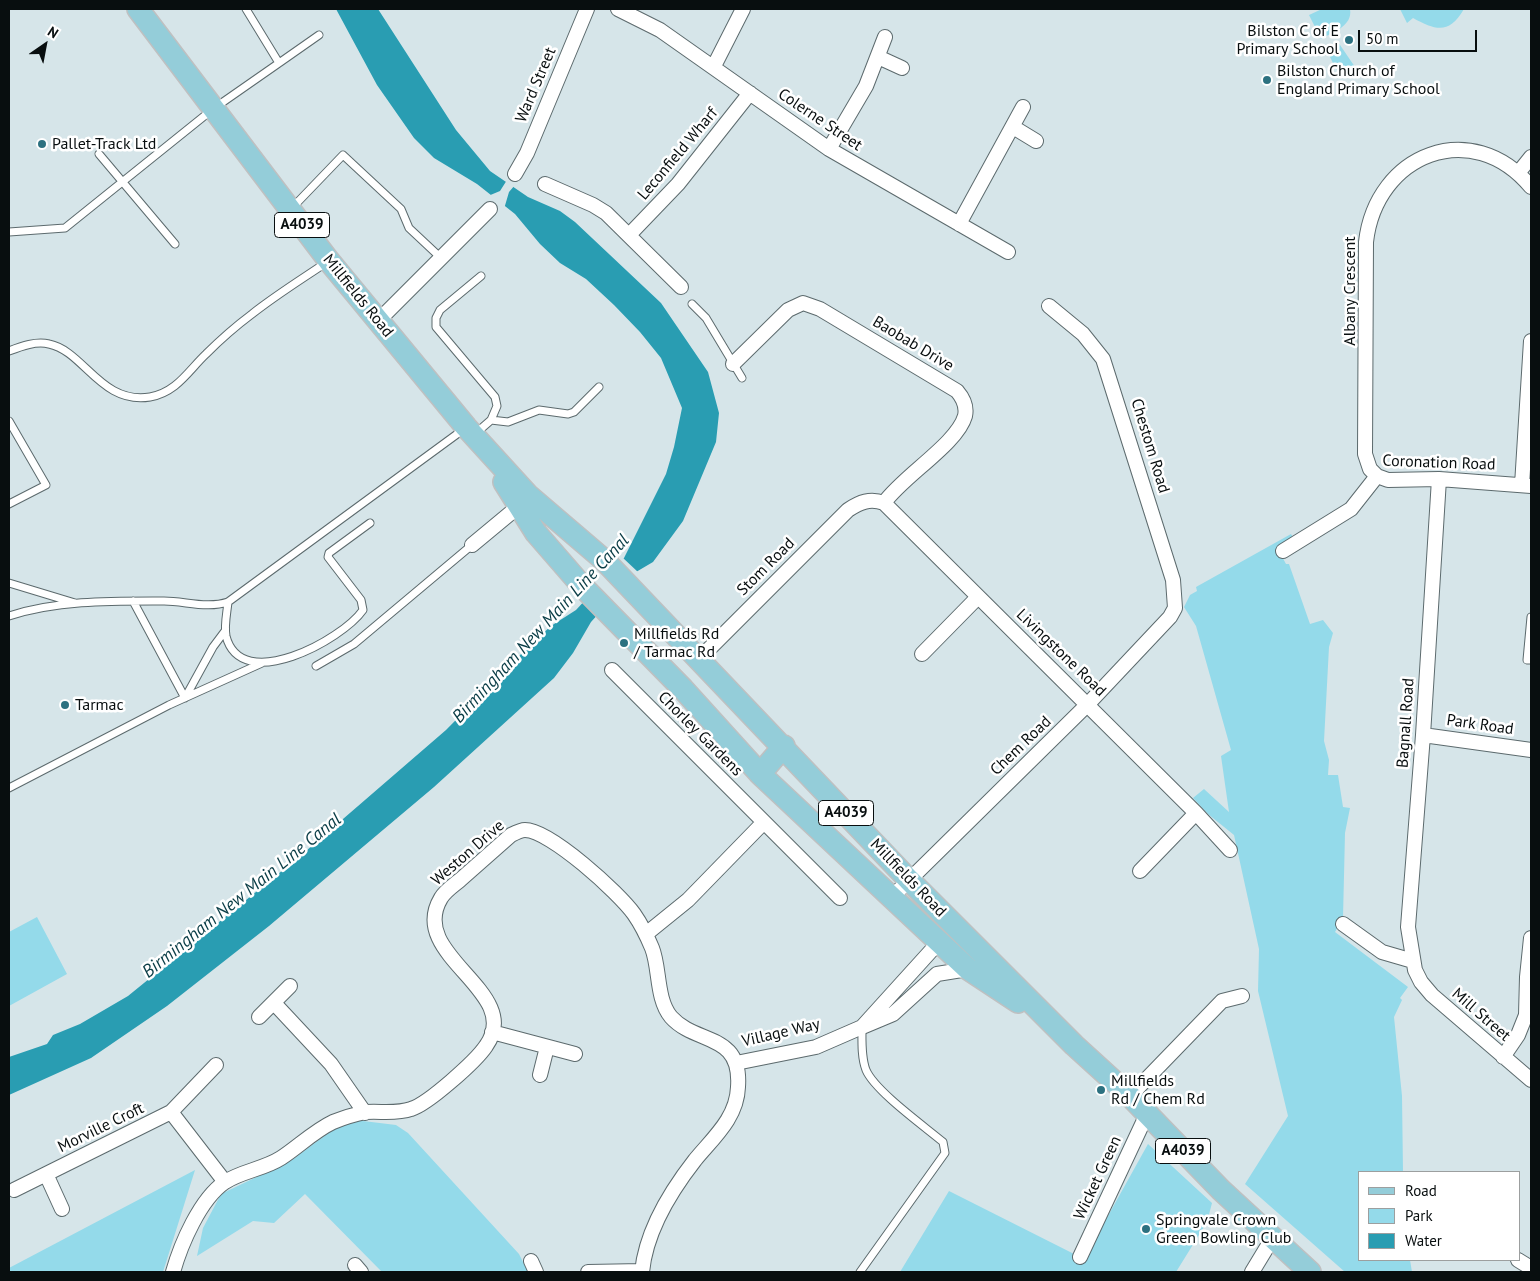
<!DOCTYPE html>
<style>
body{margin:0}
#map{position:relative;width:1540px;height:1281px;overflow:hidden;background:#d6e5e9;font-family:"PT Sans",sans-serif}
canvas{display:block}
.frame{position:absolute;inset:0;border:10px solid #080e0f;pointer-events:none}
.legend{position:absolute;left:1358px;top:1171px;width:162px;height:90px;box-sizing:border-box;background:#fff;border:1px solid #9c9f9f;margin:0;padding:6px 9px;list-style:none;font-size:15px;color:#080e0f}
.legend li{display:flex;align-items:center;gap:10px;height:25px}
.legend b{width:25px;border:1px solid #9c9f9f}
.north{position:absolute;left:20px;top:20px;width:50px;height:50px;-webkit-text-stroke:4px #fff;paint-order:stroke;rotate:33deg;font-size:14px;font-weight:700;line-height:20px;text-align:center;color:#080e0f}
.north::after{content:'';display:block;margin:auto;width:18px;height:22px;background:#080e0f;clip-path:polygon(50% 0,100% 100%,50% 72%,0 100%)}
.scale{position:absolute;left:1358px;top:30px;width:119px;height:22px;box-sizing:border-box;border:2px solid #080e0f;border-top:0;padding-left:6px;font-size:15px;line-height:18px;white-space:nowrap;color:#080e0f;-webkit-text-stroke:4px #fff;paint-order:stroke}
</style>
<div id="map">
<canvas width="1540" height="1281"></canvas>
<div class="frame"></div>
<ul class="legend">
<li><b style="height:6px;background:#94cdd9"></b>Road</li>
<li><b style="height:14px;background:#94daea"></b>Park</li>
<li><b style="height:14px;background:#299db2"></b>Water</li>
</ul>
<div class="north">N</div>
<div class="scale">50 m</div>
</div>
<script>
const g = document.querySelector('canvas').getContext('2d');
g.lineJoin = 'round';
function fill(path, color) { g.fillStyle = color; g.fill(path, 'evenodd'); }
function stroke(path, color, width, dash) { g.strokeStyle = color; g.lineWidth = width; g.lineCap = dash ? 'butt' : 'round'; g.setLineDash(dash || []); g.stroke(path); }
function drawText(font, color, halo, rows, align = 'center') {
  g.font = font + ' "PT Sans",sans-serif'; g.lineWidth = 5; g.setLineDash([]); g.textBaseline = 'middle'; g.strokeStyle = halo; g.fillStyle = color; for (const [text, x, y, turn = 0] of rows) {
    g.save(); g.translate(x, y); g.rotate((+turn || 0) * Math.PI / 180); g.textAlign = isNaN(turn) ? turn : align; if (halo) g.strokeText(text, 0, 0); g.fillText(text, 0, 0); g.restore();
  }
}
fill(new Path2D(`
 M1322,9H1350C1353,26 1333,32 1321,39L1309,15Z
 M1400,9H1464C1449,34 1437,31 1413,18L1407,23Z
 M1338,42L1355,67L1338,73L1326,49Z
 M1291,534L1294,539L1278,549L1286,564H1289L1310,624L1323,620L1333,633L1329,647L1324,741L1329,760L1328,775H1338L1343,807L1350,808L1345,833L1343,918L1335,932L1408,987L1400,998L1402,1000L1394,1017L1402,1096L1403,1172H1359V1260H1410L1412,1272H1345L1245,1184L1288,1116L1258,991L1259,949L1234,835L1208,814L1193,798L1204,789L1229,812L1221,756L1231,750L1196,626L1184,607L1190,595L1197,591L1196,587Z
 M37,917L67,974L9,1006V932Z
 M355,1120L396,1125L408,1133L519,1254L528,1272H382L305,1194L274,1223L253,1221L197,1256L203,1228L221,1194L292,1160L335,1128Z
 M1148,1144L1212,1203L1207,1222L1176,1272H900L949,1191L1084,1259Z
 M195,1170L163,1272H9V1268Z`), '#94daea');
fill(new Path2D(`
 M336,9H378L456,130L490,171L528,197L560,211L575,222L661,303L708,372L719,413L716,442L683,521L653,562L636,572L591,622L573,653L554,678L434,787L269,926L167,1006L91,1058L9,1095V1057L47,1044L53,1035L80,1024L128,996L299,857L446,730L528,647L551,626L576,610L624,558L666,474L674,447L682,408L661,358L640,332L614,305L586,279L560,263L540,244L515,214L477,184L434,158L414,138L377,85Z`), '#299db2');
fill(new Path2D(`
 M507,180L515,185L509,192L504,209L488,196L500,191Z
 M622,557L639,573L599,617L583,599Z`), '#d6e5e9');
const service = new Path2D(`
 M279,63L319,35
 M99,154L175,244
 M292,208L343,155L401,209L409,228L441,258
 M9,232L65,228L213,109L279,63L246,9
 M481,276L440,310L436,318V327L495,397L497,406L491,420
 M692,304L706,318L742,378
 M9,351C22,346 36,341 49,344C84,351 101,405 150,397C177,392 188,371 206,354C220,340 236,326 252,314C276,295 302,279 327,262
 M9,421L46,485L9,504
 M475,434L491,420L508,422L539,410L568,414L574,412L599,387
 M9,583L75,603
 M133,601L185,698L213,647L225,631
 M228,602C227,613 224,625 226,636C241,695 342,640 363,610L361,600L328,557L329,553L370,523
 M9,616C58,600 113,601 164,601C185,601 207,609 228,602L464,429
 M1531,617L1527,660H1531
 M316,666L354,644L472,545
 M9,788L169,705L262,663
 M860,1272L945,1153L943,1142C924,1126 875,1091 866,1070C861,1057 862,1041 862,1027`);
const minor = new Path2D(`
 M618,9L660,30L829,149L1008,252
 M878,57L902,68
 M714,66L743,9
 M1013,127L1036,141
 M829,149L866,86L885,37
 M1519,172L1531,157
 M515,174L527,153L587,9
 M545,184L593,205L606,213L681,287
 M1531,187C1472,116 1376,154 1366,242L1365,454L1370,469L1377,476L1388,480L1439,479L1531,486
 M959,224L1023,107
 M630,234L678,184L750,93
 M378,321L490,209
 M733,364L788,310L803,303L820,309L957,391C963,398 967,407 965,416C957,444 903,476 884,503
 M1439,479L1423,735L1408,927L1415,970L1421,982L1432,995L1531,1080
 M1522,485L1531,341
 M472,545L519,506
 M1283,551L1351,509L1377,476
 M922,654L978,597
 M700,658L848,510C860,502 870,498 884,503L1196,813L1230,850
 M612,670L840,898
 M1423,735L1531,750
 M1140,871L1196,813
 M892,897L1088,704L1170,617L1175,608L1173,580L1103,359L1083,334L1049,306
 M1343,924L1382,952L1413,961
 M646,934L688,900L764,822
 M939,942L862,1027L893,1014L937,974L968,969
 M274,1003L331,1064L365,1113
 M259,1017L290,986
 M492,1032L575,1054
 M1503,1057L1518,1035L1526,1015L1527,977L1531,938
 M736,1063L816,1047L862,1027
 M540,1075L547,1047
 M1130,1096L1222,1001L1242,996
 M171,1112L225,1182
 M46,1174L62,1209
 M14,1190L171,1112L216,1065
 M1080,1257L1147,1114
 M1518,1260L1531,1268
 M531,1261L536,1272
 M355,1265L361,1272
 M173,1272C181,1244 200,1199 225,1182C242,1171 264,1169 281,1158C298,1147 314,1131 333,1122C343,1118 356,1114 366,1112C381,1111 397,1114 411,1109C428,1104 476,1061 486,1046C525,991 406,956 441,898C445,891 454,885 460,880C477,865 494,850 511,835C515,833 521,830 525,830C550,830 619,893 634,914C641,924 647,936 652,948C660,968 656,999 671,1017C696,1045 742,1032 738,1087C737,1118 713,1138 695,1160C670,1192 646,1231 642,1272
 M588,1272L642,1271
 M1252,1272L1272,1239`);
const primary = new Path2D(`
 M138,9L329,261L466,427L528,495L604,560L909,880L1074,1045L1130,1096L1221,1190L1310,1272
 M504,482L536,533L582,586L683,689L760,774L968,969L1018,1002
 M760,774L784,746`);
stroke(service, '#5c6a6d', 9);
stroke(minor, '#5c6a6d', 16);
stroke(primary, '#bfc0c1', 24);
stroke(service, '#fff', 7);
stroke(minor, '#fff', 14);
stroke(primary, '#94cdd9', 21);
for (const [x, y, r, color] of [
 [1349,40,5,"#2c7180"],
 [1267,80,5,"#2c7180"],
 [42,144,5,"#2c7180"],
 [624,643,5,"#2c7180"],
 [65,705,5,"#2c7180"],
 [1101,1090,5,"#2c7180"],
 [1146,1229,5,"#2c7180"]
]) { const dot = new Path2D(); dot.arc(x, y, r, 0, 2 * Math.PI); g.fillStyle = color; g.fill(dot); stroke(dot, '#fff', 2); }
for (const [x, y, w] of [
 [302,225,55],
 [846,813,55],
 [1183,1151,55]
]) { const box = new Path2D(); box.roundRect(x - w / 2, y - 12.5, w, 25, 4); g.fillStyle = '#fff'; g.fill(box); stroke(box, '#080e0f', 1); }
drawText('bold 15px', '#080e0f', null, [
 ["A4039",302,225],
 ["A4039",846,813],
 ["A4039",1183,1151]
]);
drawText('16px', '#080e0f', '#fff', [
 ["Bilston C of E",1339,31,"right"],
 ["Primary School",1339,49,"right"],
 ["Bilston Church of",1277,71],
 ["England Primary School",1277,89],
 ["Pallet-Track Ltd",52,144],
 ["Millfields Rd",634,634],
 ["/ Tarmac Rd",634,652],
 ["Tarmac",75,705],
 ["Millfields",1111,1081],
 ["Rd / Chem Rd",1111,1099],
 ["Springvale Crown",1156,1220],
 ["Green Bowling Club",1156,1238]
], 'left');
drawText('16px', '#080e0f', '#fff', [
 ["Ward Street",536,85,-67],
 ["Colerne Street",820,120,34],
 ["Leconfield Wharf",678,154,-50],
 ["Albany Crescent",1350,291,-90],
 ["Millfields Road",358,296,51],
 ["Baobab Drive",913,344,31],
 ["Chestom Road",1150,446,73],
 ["Coronation Road",1439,463,2],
 ["Stom Road",766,567,-45],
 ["Livingstone Road",1061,653,44],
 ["Bagnall Road",1406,723,-86],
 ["Park Road",1480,725,8],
 ["Chorley Gardens",700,734,45],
 ["Chem Road",1021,746,-44],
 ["Weston Drive",468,853,-41],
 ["Millfields Road",908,878,46],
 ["Mill Street",1481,1015,41],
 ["Village Way",781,1033,-13],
 ["Morville Croft",101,1128,-26],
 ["Wicket Green",1098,1178,-65]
]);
drawText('italic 18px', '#0a3d46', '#fff', [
 ["Birmingham New Main Line Canal",541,629,-47],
 ["Birmingham New Main Line Canal",242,896,-39]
]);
</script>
